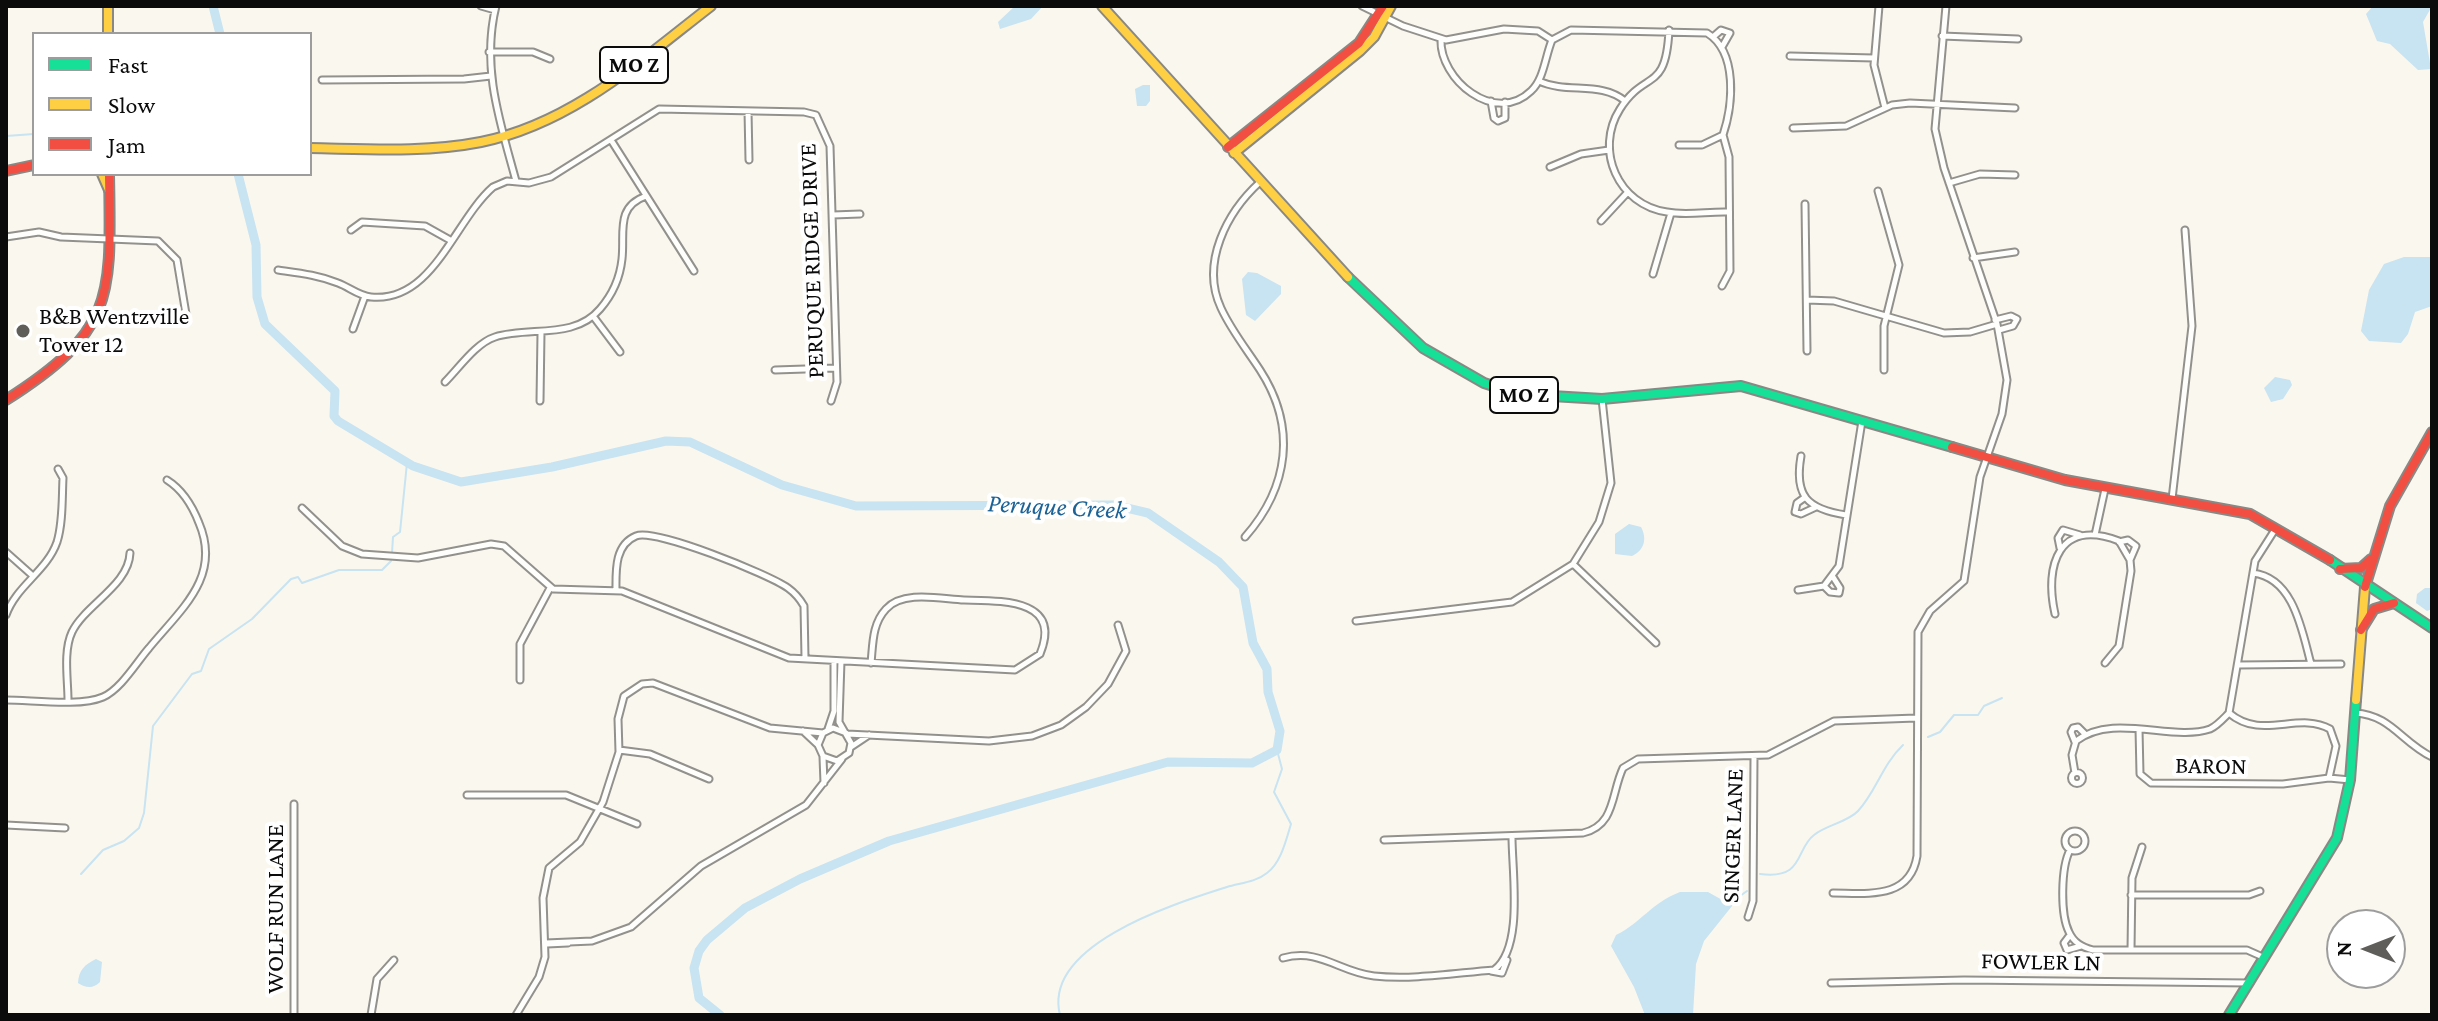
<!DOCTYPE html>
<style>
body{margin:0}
#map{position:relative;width:2438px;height:1021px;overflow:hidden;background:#faf7ee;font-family:"Crimson Pro",serif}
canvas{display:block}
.frame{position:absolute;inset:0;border:8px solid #0b0b0b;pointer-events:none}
.legend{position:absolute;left:32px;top:32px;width:280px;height:144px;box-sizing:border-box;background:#fff;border:2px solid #9d9d9d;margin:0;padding:10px 14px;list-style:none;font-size:24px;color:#0b0b0b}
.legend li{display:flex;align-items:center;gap:16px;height:40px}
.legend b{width:40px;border:2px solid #9d9d9d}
.north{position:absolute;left:2326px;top:909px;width:80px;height:80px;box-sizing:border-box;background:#fff;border:2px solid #9d9d9d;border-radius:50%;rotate:270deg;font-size:22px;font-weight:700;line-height:32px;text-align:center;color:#0b0b0b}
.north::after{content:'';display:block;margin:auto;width:28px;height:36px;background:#5f5e5a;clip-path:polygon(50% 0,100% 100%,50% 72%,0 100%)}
</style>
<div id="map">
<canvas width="2438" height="1021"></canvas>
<div class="frame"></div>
<ul class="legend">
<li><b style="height:10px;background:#16e098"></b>Fast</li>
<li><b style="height:10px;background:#ffcf43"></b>Slow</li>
<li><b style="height:10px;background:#f24e42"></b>Jam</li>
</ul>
<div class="north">N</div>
</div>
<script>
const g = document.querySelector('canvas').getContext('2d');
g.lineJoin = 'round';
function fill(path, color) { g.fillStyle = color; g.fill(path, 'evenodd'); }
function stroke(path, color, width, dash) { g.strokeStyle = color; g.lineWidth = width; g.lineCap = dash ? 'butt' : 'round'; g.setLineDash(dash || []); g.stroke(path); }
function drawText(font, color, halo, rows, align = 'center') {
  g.font = font + ' "Crimson Pro",serif'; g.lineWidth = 8; g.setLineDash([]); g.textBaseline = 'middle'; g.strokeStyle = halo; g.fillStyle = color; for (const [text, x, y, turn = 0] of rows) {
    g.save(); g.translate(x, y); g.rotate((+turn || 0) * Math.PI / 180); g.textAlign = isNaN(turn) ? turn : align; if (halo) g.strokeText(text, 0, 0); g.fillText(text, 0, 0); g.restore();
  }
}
fill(new Path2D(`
 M1015,6H1043L1031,19L1000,29L998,22Z
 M2373,6H2432L2423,22L2431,69L2418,70L2390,44L2377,41L2366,14Z
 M1143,85H1150V101L1146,106H1137L1135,89Z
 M2404,257H2432V306L2415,312L2408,334L2401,343L2369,341L2361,331L2369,290L2384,264Z
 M1248,272L1257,273L1281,286V294L1255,321L1246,315L1242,279Z
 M2275,377L2290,380L2292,385L2283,399L2271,402L2264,388Z
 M1629,524L1641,527C1647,538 1645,550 1632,556L1615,554V534Z
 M2425,588H2432V609L2427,611L2416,603L2417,594Z
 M1680,892H1708L1724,901L1740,896L1704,941L1696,964L1693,1015H1645L1634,987L1611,946L1616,935C1641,923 1651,903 1680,892Z
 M96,959L102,962L100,982C93,989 86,988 78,983C79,970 84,965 96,959Z`), '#c8e3f1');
stroke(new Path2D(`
 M6,136L34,134
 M392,553L393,537L400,532L407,463
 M1928,737L1940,732L1954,715H1978L1984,706L2002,698
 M81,874L103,850L124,841L139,828L144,813L153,726L192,674L201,671L209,649L252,619L291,579L298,577L302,583L339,570H382L391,561
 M1760,874C1805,880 1795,849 1814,835C1826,825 1848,822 1858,811C1876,792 1882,765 1903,745
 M1740,896L1747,891
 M1060,1015C1042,944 1177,903 1227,887C1240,883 1256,882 1267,873C1281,863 1286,840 1291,824L1274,792L1282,769L1277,750`), '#c8e3f1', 2);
stroke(new Path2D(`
 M213,6L220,34
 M238,174L256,245L257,297L265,324L335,391L334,416L338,421L413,466L461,482L552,467L666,441L690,442L782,485L856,506L1114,505L1148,513L1219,562L1243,587L1253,643L1267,669L1268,692L1280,731L1277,750L1252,763L1168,762L889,841L800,879L745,908L707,940L699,951L694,968L699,998L720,1015`), '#c8e3f1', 9);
const street = new Path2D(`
 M481,6L495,10
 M496,6C481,67 500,122 516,181
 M1362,6L1403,26L1446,40L1504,29L1538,31L1552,40
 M1879,6L1874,65L1885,108
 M1669,30C1666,94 1645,69 1620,109C1594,150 1618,205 1667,212C1687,216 1709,211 1729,212
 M1942,36L2018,39
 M1713,37L1721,30L1730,33L1722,47
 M1441,39C1439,79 1495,126 1531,91C1544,79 1545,57 1552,40L1571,30L1707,33C1738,52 1733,105 1723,135L1702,145H1679
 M489,52H533L550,59
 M1790,56L1874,58
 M322,80L464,79L491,76
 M1539,81C1567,94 1601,81 1625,101
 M1491,101L1494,118L1498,121L1505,118V102
 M748,111L749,160
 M1793,128L1846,126L1892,105L1910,103L2015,108
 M611,140L694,271
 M1550,167L1581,154L1609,150
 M1949,183L1980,174L2015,175
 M1878,191L1899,265L1884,326V370
 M1805,204L1807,351
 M833,215L860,214
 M1601,221L1627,193
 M351,230L362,222L425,226L450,240
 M6,237L39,232L61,237L158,241L177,260L186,314
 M1973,258L2015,252
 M278,270C299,273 318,275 338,283C349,287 359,296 371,297C433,303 454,221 493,187L507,181L529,183L551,177L659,109L804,112L816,115L830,146L837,382L831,401
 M1653,274L1671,213
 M1722,286L1730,271L1729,157L1723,135
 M1807,300L1834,301L1944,333L1970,332L1997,324
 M593,316L620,352
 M1995,320L2011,316L2017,319L2013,326L1999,330
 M353,329L365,296
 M775,370L836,368
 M445,382C459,368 476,343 495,337C530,326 574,340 600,309C613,294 620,278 622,259C625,233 615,207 646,196
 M540,401L541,333
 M1801,456C1794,496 1807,509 1846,515
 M1804,498L1797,503L1795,512L1801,514L1816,507
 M2172,499L2192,326L2185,230
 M302,508L342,546L362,554L418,558L491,544L504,546L553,589L622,591L789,658L1015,670L1040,654C1063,598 1000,601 964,600C941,599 903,590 886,609C872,624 873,644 871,663
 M2095,535L2105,489
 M1245,537C1289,487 1297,427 1260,370C1247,350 1231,330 1221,308C1200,263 1227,212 1260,182
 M2119,542L2128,540L2136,546L2130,560
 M2060,548L2058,538L2063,530L2080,535
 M6,552L33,576
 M1573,564L1656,643
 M2253,573C2294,578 2302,631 2311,664
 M1824,586L1830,592L1839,593L1840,588L1833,577
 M1798,590L1824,586L1839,566L1862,421
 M616,591C616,572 614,545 636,536C655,528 768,574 788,588C795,593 800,599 804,606L805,658
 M2055,614C2044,565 2059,518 2119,541L2130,560L2131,571L2119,646L2105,663
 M6,615C16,586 47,571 57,542C63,523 62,498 63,478L58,469
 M1356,621L1512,602L1573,564L1599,522L1611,483L1602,399
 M841,661L839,722L851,743L849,753L837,761L823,756L818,745L823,733L833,728L846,733
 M2238,665L2341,664
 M520,680V644L550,588
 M6,700C32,700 80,707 103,697C121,689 136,663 149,648C181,609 222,577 199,523C192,505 183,490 167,480
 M68,700C68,680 63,651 72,632C85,605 129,585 130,553
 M2229,713C2262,741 2298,711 2330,729L2336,746L2329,778L2350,780
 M2355,713C2391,715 2401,742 2432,757
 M828,729L834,711V661
 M2139,729L2140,774L2151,783L2283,784L2329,778
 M803,731L818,745
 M847,734L989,741L1032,736L1061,725L1086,707L1108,684L1126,651L1118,625
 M2075,742L2071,732L2073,728L2078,727L2085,734
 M851,747L869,735
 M619,750L650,754L709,779
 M823,757L824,783
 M2071.5 778a5.5 5.5 0 1 1 11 0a5.5 5.5 0 1 1-11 0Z
 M2075,773L2072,755L2076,741C2113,712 2172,742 2210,729C2217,726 2223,719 2229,713L2255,561L2276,528
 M467,795H566L637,824
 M294,804V1015
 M6,825L65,828
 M2065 841a10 10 0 1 1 20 0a10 10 0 1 1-20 0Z
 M1384,840L1583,833C1616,825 1611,793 1623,768L1638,759L1768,755L1834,721L1916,718
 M2070,850C2061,867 2060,914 2069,932C2074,943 2082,947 2093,950H2247L2265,958
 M1833,893C1867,893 1910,900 1917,856L1918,632L1930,611L1964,581L1980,477L2002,414L2007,380L1997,324L1944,168L1935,129L1946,6
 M2131,895H2249L2260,891
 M1748,917L1753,901L1754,757
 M2070,935L2064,943L2067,950L2081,946
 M546,943L592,941L631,927L701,866L806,805L842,759
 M547,944L568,943
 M2131,950L2132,878L2142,847
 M1283,958C1320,948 1339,972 1374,976C1413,980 1455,973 1494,970C1524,948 1512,872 1512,837
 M1491,971L1502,973L1507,960
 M1831,983L1964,980L2250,983
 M371,1015L377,979L394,960
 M516,1015L539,977L545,957L543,898L549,868L580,842L603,802L619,752L618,719L624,696L642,684L653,683L770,728L823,733`);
const fast = new Path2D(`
 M1348,277L1423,348L1484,383L1518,394L1602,399L1741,386L1952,447
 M2330,560L2432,628
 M2229,1015L2337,838L2350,780L2356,700`);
const slow = new Path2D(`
 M108,6V34
 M1102,6L1348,277
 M310,148C367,149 425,153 481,142C571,124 641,60 711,6
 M1234,153L1360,51L1374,37L1391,6
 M102,174L109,190
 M2356,700L2365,587`);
const jam = new Path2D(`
 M1228,147L1359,43L1383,6
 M6,171L34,165
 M6,400C116,330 111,297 109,174
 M1952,447L2065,480L2250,514L2330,560
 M2340,569L2361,568L2371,559
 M2365,587L2390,506L2432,432
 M2361,630L2374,609L2394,603`);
stroke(street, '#93918d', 9);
stroke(fast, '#898884', 12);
stroke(slow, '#898884', 12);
stroke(jam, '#898884', 12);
stroke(street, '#fefefc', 5);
stroke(fast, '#16e098', 8);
stroke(slow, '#ffcf43', 8);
stroke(jam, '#f24e42', 8);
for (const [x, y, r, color] of [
 [23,331,8,"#5f5e5a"]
]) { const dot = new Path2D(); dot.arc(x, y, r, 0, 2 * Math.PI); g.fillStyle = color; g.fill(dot); stroke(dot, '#fff', 3); }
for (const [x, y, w] of [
 [634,65,68],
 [1524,395,68]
]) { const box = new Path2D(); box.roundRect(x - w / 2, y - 18, w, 36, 6); g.fillStyle = '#fff'; g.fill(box); stroke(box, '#0b0b0b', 2); }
drawText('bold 22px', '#0b0b0b', null, [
 ["MO Z",634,65],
 ["MO Z",1524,395]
]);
drawText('24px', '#0b0b0b', '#fff', [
 ["PERUQUE RIDGE DRIVE",812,261,-92],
 ["BARON",2211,766,1],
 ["SINGER LANE",1733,836,-88],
 ["WOLF RUN LANE",276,909,-90],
 ["FOWLER LN",2041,962,1]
]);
drawText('24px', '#0b0b0b', '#fff', [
 ["B&B Wentzville",39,317],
 ["Tower 12",39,345]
], 'left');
drawText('italic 26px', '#1c6295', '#fff', [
 ["Peruque Creek",1057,507,3]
]);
</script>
